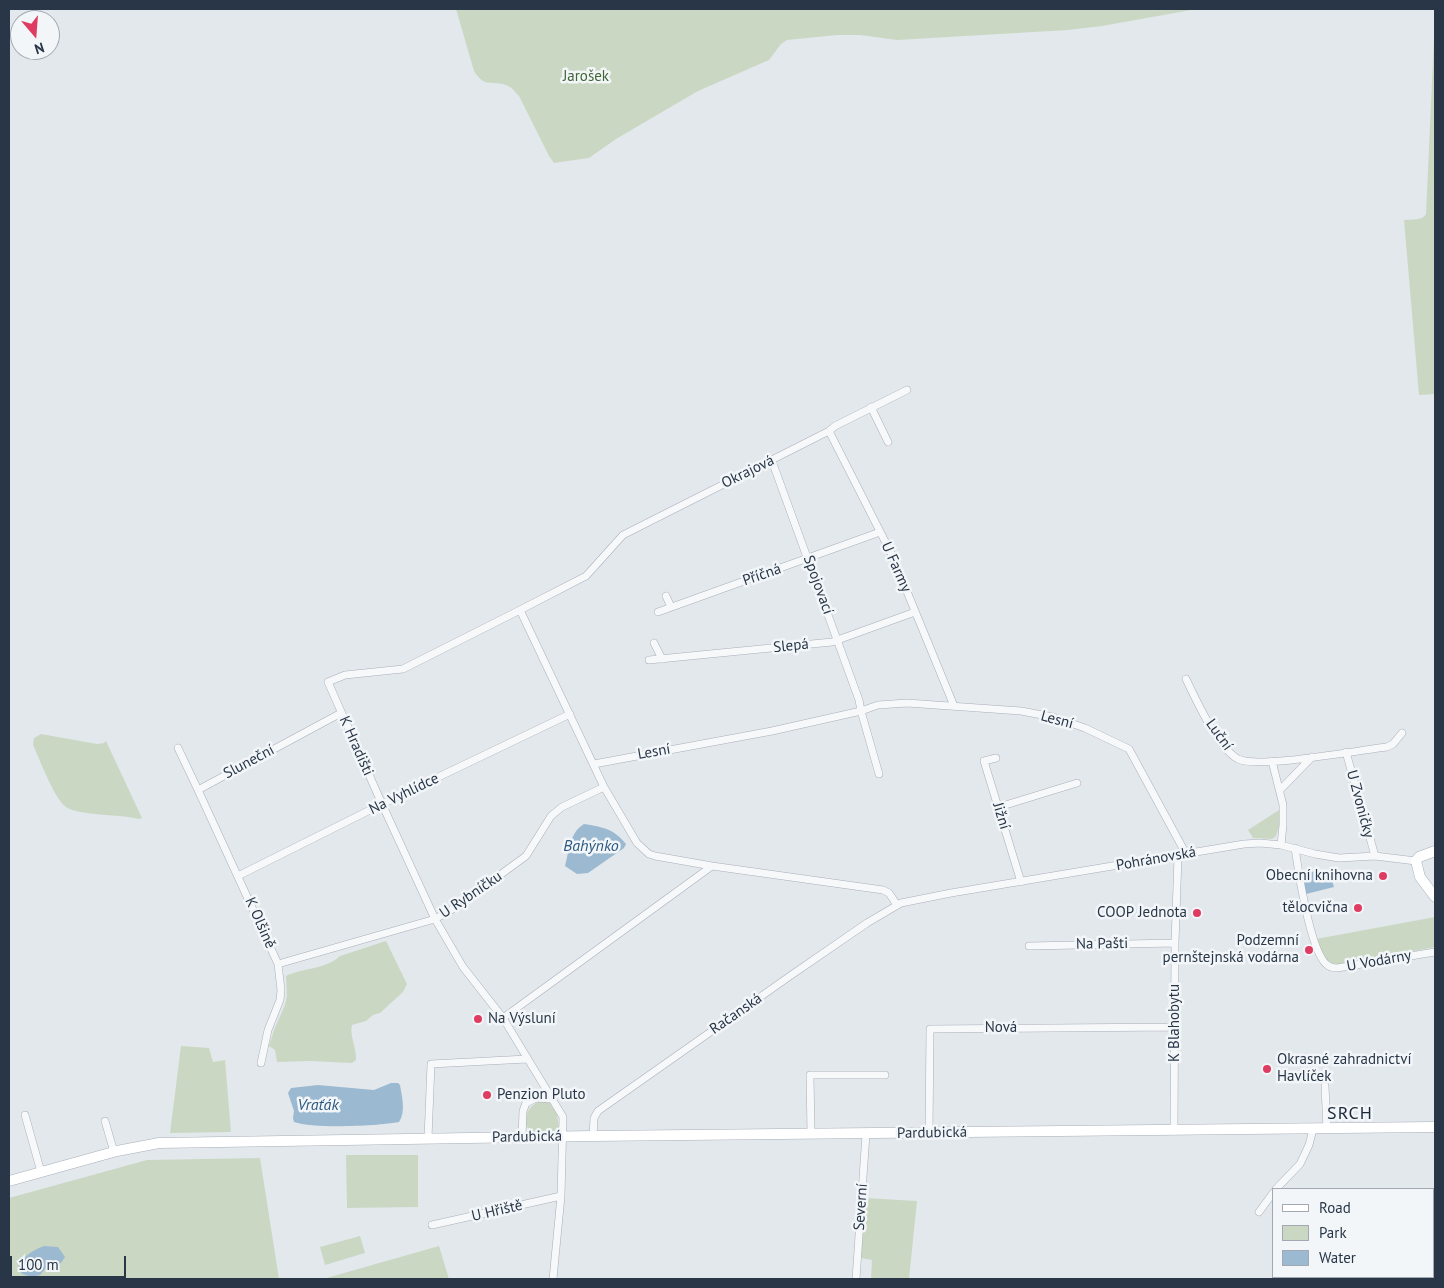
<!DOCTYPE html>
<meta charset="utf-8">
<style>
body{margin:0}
#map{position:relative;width:1444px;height:1288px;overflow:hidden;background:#e3e8ed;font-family:"PT Sans",sans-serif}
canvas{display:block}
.frame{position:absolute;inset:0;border:10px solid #283647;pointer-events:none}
.legend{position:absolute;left:1272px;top:1188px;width:162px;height:90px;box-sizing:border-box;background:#f3f6f9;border:1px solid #a2a9b2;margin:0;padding:6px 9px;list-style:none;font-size:15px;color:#283647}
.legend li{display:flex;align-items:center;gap:10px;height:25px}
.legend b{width:25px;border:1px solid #a2a9b2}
.north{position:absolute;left:10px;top:10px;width:50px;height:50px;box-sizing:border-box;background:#f3f6f9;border:1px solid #a2a9b2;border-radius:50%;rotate:162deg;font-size:14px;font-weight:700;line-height:20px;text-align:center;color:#283647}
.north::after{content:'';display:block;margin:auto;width:18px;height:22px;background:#de3c60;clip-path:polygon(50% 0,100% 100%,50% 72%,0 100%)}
.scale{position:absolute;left:10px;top:1256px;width:116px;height:22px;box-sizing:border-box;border:2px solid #283647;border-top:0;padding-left:6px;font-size:15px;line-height:18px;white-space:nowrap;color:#283647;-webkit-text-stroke:4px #f3f6f9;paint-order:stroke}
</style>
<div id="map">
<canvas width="1444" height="1288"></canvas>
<div class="frame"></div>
<ul class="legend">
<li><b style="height:6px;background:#fff"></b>Road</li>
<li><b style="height:14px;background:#cad8c3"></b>Park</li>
<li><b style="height:14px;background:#9bb9d0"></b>Water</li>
</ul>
<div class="north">N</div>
<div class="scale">100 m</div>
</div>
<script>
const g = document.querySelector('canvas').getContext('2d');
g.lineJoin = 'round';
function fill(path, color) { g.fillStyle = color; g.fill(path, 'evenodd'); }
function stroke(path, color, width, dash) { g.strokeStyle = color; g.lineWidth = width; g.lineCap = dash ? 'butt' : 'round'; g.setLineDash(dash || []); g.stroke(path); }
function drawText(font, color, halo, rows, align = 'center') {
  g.font = font + ' "PT Sans",sans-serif'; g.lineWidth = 5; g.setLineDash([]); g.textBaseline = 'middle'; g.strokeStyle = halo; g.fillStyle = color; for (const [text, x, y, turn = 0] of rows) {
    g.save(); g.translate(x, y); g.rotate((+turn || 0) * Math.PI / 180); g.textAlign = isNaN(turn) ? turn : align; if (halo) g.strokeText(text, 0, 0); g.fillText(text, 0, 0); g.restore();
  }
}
fill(new Path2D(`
 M456,9H1197L1102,26L1068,30L897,40L860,35H837L787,40L781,44L769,60L698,91L616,139L589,158L554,163L549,156L519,96C515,92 512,87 506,85C492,80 485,89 474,71Z
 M1435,16V394L1419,395L1404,220C1412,219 1422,221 1426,214Z
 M41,734L97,744L104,743L106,741L142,818L139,819C121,814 79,816 66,807C55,800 39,758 33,745L34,738Z
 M1279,810V826L1276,836L1272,839L1253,838L1248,830Z
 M1435,917V947L1340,965C1324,964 1322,952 1316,939Z
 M386,941L407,984L403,992L380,1013L373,1015L366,1021L352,1025C349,1035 357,1048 356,1060L352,1063L310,1061L277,1062L275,1050L269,1046L274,1030L285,1005L287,996L286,976C302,968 327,969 340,956Z
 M181,1046L209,1048L213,1062L225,1060L231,1132L170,1133Z
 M542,1101L550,1103L557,1114L559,1128L555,1132C549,1132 537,1135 531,1131C519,1123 528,1103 542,1101Z
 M346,1155H418V1207L347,1208Z
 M260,1158L279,1279H9V1198L147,1160Z
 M865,1198L917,1201L909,1279H871L872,1260L861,1258Z
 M360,1236L365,1253L325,1265L320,1247Z
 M439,1246L449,1279H323Z`), '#cad8c3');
fill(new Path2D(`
 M584,824C603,827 614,829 626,844L624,848L588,873L577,874L565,866C569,851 570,832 584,824Z
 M1329,870L1334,887L1306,894L1302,873Z
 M391,1083H398L400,1085C402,1097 406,1112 399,1122C377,1126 315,1129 294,1122L293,1118L294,1111L288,1093L291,1088L318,1085L374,1090Z
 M44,1246L58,1247L65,1257L61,1263L45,1269L40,1275L32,1277L22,1274L18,1267C25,1255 31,1251 44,1246Z`), '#9bb9d0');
const street = new Path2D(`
 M871,407L888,442
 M829,431L892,555L954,706
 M772,461L859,700L861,711L878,705L907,703L1021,711L1053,717L1085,728L1129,749L1186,854
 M666,596L671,607
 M520,610L604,787L637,843L649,854L655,856L712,866
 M658,612L880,532
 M654,643L662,659
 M649,660L832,642L915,612
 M1186,679C1196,700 1218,748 1238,759C1258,769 1360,750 1387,747L1393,744L1402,733
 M178,748L198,790L341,713
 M1346,752L1375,856
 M996,758L984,761L1021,882
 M1272,761L1283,805V825L1281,845
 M594,764L772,731L861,711L879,774
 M198,790L278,964L281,990L280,1000L268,1030L261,1063
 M1280,790L1312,757
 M999,807L1077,783
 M1295,848C1298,871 1310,949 1326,964C1329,967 1333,968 1337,968L1435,952
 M238,876L382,804L570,714
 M1029,946L1175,943
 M278,964L435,919L456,907L526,856L551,816L562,807L604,787
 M503,1018L463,967L435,919L382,804L328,682L345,675L403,669L520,610L586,576L623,535L829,431L835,426L907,390
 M1325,1086L1327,1129
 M25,1115L41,1172
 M105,1121L114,1152
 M1174,1131L1175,943L1178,856
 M929,1133L930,1029L1176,1027
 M811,1134L810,1075H885
 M593,1136L594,1118L598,1111L790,976L867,923L901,903L951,893L1244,844L1260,843L1281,845L1315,854L1339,858L1375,856L1416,861
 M522,1137L523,1111L526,1103L536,1098L552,1099
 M428,1138L431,1064L527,1059
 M1276,1189L1300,1164L1309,1145L1313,1129
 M1259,1212L1273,1193
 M432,1225L561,1196
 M553,1279L561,1196L563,1117L503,1018L712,866L883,890L889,893L897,905
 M856,1279L866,1134`);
const secondary = new Path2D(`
 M1435,851L1419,857L1416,861L1420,877L1435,897
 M9,1181L117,1151L159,1143L593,1136L1435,1127`);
stroke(street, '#a7afb8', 8);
stroke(secondary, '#a7afb8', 11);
stroke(street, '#f7f8fa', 7);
stroke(secondary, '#fff', 10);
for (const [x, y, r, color] of [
 [1383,876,5,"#de3c60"],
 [1358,908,5,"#de3c60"],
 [1197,913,5,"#de3c60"],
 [1309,950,5,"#de3c60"],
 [478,1019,5,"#de3c60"],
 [1267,1069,5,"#de3c60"],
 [487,1095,5,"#de3c60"]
]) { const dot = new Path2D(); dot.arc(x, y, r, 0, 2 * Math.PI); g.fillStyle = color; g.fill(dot); stroke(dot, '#f3f6f9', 2); }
drawText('15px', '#416534', '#f3f6f9', [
 ["Jarošek",586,77]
]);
drawText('15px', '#283647', '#f3f6f9', [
 ["Okrajová",748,472,-26],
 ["U Farmy",896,567,66],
 ["Příčná",762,575,-19],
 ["Spojovací",818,585,70],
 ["Slepá",791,646,-6],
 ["Lesní",1057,720,15],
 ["Luční",1219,735,54],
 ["K Hradišti",356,746,66],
 ["Lesní",654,752,-10],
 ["Sluneční",249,762,-28],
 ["Na Vyhlídce",404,794,-26],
 ["U Zvoničky",1360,804,75],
 ["Jižní",1001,816,73],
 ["Pohránovská",1156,859,-10],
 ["U Rybníčku",471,895,-34],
 ["K Olšině",260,923,66],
 ["Na Pašti",1102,944,-1],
 ["U Vodárny",1379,961,-10],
 ["Račanská",736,1014,-35],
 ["K Blahobytu",1175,1023,-90],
 ["Nová",1001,1028],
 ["Pardubická",932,1133,-1],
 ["Pardubická",527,1137,-1],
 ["Severní",861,1207,-86],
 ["U Hřiště",497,1211,-13]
]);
drawText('15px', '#283647', '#f3f6f9', [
 ["Obecní knihovna",1373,876],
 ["tělocvična",1348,908],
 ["COOP Jednota",1187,913],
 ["Podzemní",1299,941],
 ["pernštejnská vodárna",1299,958],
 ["Na Výsluní",488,1019,"left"],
 ["Okrasné zahradnictví",1277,1060,"left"],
 ["Havlíček",1277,1077,"left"],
 ["Penzion Pluto",497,1095,"left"]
], 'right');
drawText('italic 16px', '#2d5981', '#f3f6f9', [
 ["Bahýnko",591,846],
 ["Vraťák",318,1105]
]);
g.letterSpacing = '1px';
drawText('18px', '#1b2738', '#f3f6f9', [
 ["SRCH",1350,1114]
]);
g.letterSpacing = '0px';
</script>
